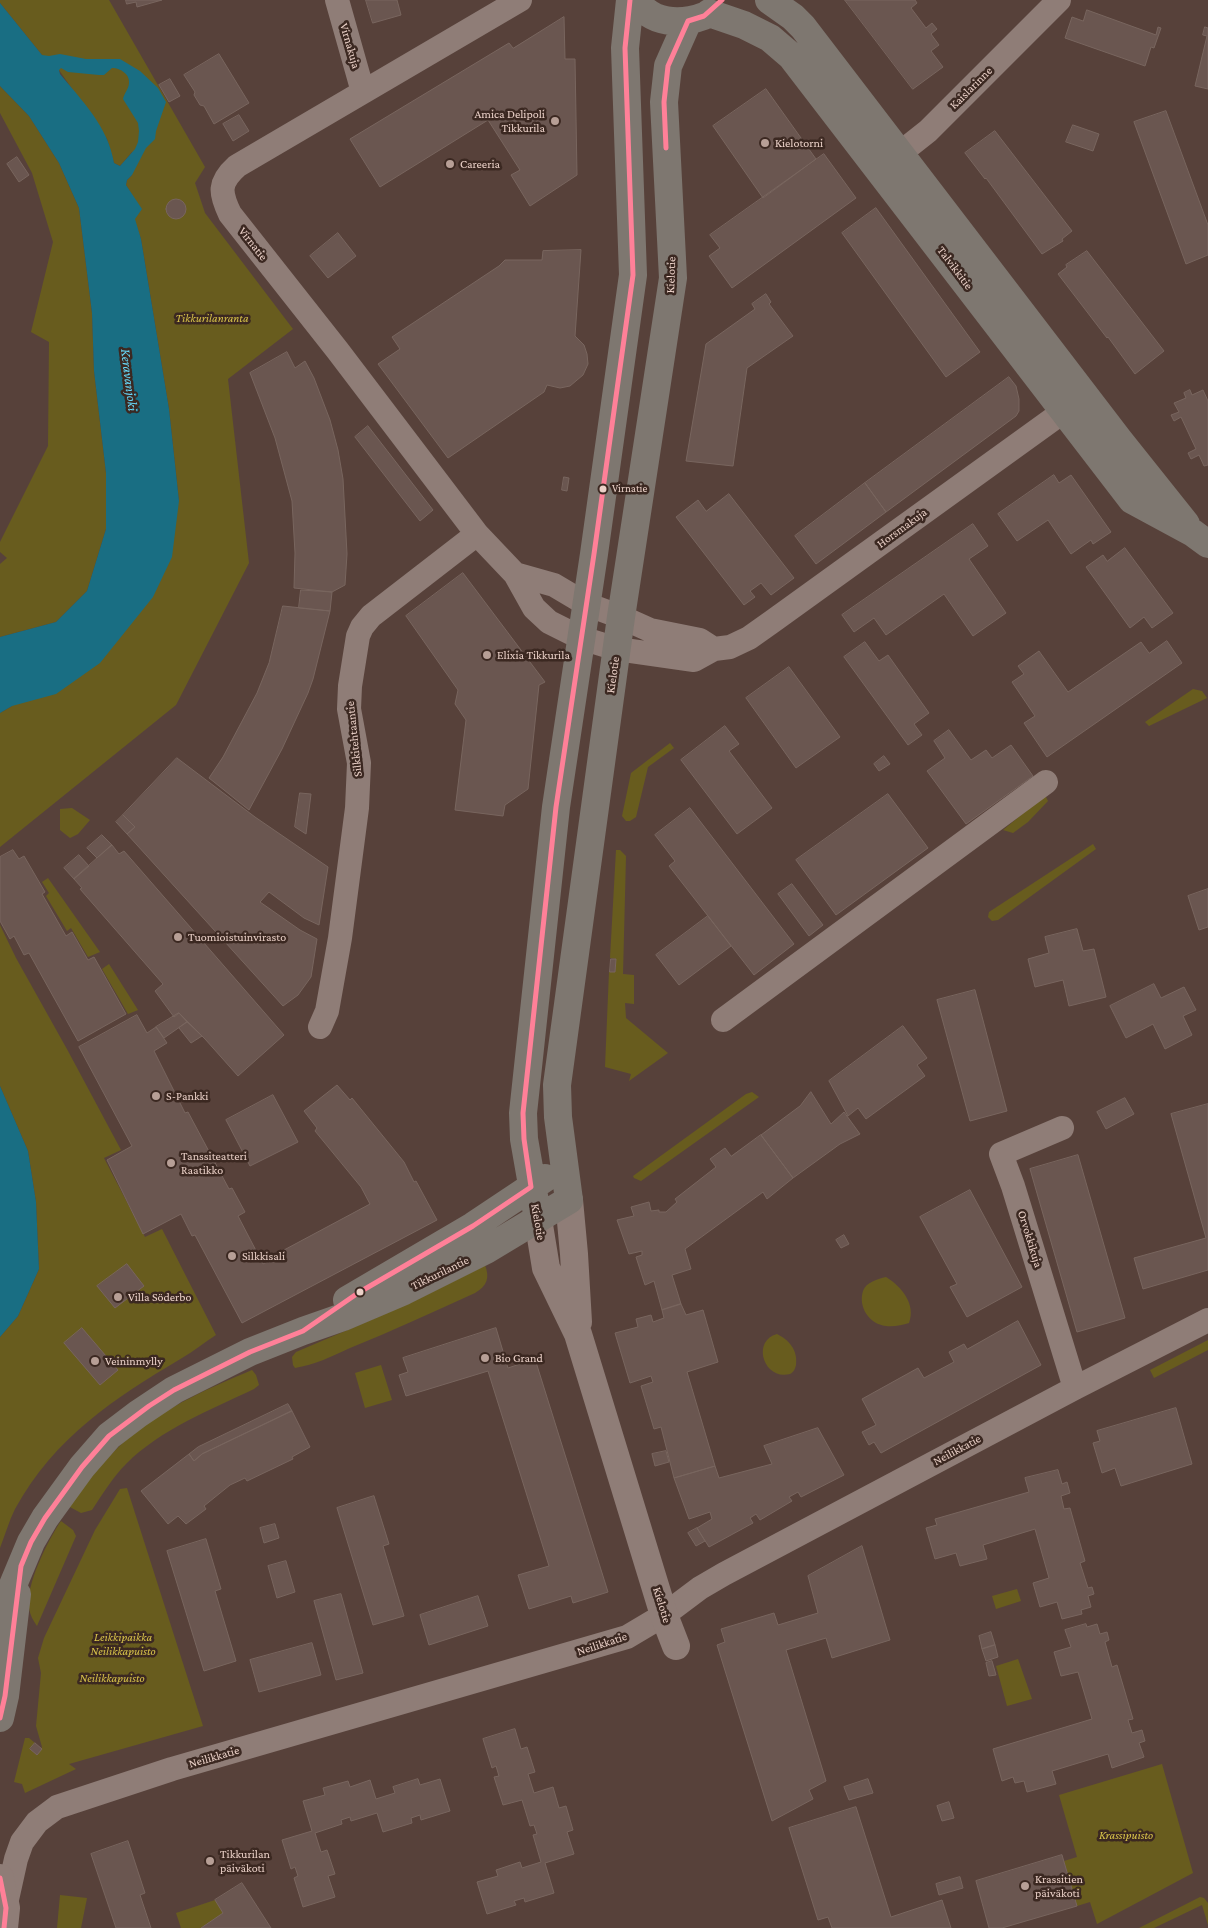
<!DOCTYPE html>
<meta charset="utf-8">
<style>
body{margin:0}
canvas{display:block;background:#57413a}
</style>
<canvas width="1208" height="1928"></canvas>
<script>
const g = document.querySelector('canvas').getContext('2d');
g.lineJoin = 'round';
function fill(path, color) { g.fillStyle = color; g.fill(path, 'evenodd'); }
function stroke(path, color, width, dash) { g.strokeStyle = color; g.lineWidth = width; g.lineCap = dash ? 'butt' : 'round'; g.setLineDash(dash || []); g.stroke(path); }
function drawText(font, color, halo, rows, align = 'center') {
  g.font = font + ' "Crimson Pro",serif'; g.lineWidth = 5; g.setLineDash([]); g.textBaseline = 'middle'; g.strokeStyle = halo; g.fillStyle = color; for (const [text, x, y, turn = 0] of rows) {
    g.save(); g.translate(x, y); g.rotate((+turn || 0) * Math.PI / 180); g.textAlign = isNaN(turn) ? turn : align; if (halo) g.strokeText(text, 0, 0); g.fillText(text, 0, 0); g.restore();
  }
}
fill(new Path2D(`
 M0,0H109L205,167L195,183L205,213L293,329L228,379L249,563L176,705L0,847V713L12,706L179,501L169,409L141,239L134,219L141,209L126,185L127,180L132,175V152L120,166L114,163L107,139L59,70L42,55L0,3Z
 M0,86L29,116L59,163L79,208L92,313L94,371L106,473V529L87,591L56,622L0,637V564L7,558L0,552V542L48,446L49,342L31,332L53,242L32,173L0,113Z
 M1193,689L1202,691L1207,698L1149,726L1145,722Z
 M670,743L674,748L648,767L636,817L630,821H626L622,816L631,773Z
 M1045,795L1048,801L1028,822L1013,833L1003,830Z
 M72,808L90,820L78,834L70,838L60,830V809Z
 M1093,844L1096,849L998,920L992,921L988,917L989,912Z
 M616,850H620L626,856L623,974L634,975V1004L625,1003L626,1018L668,1053L629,1081L631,1074L605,1067L609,972H615L616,959L610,958Z
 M48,878L100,952L88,957L71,928L67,931L46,896L49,893L42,882Z
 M0,925L16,958L68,1051L121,1150L104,1158L145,1237L162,1229L216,1335C205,1342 194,1351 182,1358C113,1399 55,1437 15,1509C9,1521 5,1535 0,1548V1337L18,1316L39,1269L36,1202L28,1151L0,1086Z
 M109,964L138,1010L128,1014L102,969Z
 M752,1092L759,1097L641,1181L634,1178L633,1176L746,1094Z
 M485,1265C490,1278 487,1286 475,1293C433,1312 392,1331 350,1348C333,1356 314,1365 295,1368L293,1365L292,1357L296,1352L378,1317Z
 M886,1277C902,1287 916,1304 909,1323C902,1325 894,1327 886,1326C869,1324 858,1307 863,1291C866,1282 878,1279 886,1277Z
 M777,1334C789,1340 798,1350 796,1365C795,1369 794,1372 790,1374C764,1381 751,1341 777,1334Z
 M1208,1340V1350L1154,1378L1150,1370Z
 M381,1365L392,1400L365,1408L355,1373Z
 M252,1370L256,1375L259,1385L254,1389C210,1410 161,1429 126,1464C113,1477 102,1495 92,1510L81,1513L68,1506C88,1482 107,1455 132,1435C168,1406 209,1388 252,1370Z
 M127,1488L203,1726L69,1764L76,1769L25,1793L22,1784L14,1782L25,1738H29L35,1743L30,1749L37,1755L42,1747L36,1726L41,1673L38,1658L44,1638L95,1530L120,1489Z
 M61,1521L73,1530L76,1536L37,1626C33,1620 30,1615 29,1608C25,1586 48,1540 61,1521Z
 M1017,1589L1021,1601L996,1609L992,1596Z
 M1018,1659L1032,1699L1007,1706L996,1666Z
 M1162,1764L1193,1873L1097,1924L1090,1902L1077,1906L1064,1861L1077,1857L1059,1795Z
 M60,1895L87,1898L81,1928H57Z
 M1200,1897L1204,1898L1208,1903V1925L1202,1905L1154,1928H1139Z
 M215,1900L223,1913L201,1928H181L176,1913Z`), '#685c1e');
fill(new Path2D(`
 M0,3L42,55L49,56L60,54L86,59H120L140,71L158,88L166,102L156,131L155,139L146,148L132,175L127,180L126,185L142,209L135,219L141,239L169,409L179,501L172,557L153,597L100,663L56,694L12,706L0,713V637L56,622L87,591L106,529V473L94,371L92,313L79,208L59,163L29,116L0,86ZM61,68L68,72L99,75H104L112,68C120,68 130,74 129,83C129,88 124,94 123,99L138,123L139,131L138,142L135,149L120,166L114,163C108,126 82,101 60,74L59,70Z
 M0,1086L28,1151L36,1202L39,1269L18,1316L0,1337Z`), '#196e83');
const building = new Path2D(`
 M126,0H162L137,7L136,2L127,4Z
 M366,0H397L401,15L373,23Z
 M845,0H915L917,3L911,8L926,28L932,23L937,29L931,34L939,45L931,51L943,67L913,89Z
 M1087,10L1156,35L1158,27L1161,28L1154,48L1151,47L1145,66L1065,38L1072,17L1083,21Z
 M564,17L565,59H575L577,175L530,206L511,175L520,170L488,120L380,187L350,139L509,43L513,48Z
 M1205,27L1208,28V89L1195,86L1207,36L1203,35Z
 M219,54L249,103L214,124L204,106L200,105L194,95L195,92L184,75Z
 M170,79L180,96L169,102L159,85Z
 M766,89L816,159L763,198L713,126Z
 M1166,111L1208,225V255L1186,264L1134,122Z
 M239,115L249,131L233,141L223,124Z
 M1073,125L1099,134L1093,151L1066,142Z
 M995,131L1072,231L1062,239L1063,241L1042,254L986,178L985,179L965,153Z
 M824,154L856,198L732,288L709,256L720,248L710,235Z
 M17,157L29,175L19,182L7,164Z
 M166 209a10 10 0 1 1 20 0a10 10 0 1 1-20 0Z
 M876,208L980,352L946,377L842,233Z
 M338,233L356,256L328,278L310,256Z
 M581,250L575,336L584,345L587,354L588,364L583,375L570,386L560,388L547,385L544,392L448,458L378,364L400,349L392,337L499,266L505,260H542L543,251Z
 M1087,251L1164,351L1135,374L1108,337L1107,338L1058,274L1067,267L1066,265Z
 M766,294L771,302L769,304L793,336L747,368L733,466L686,461L706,344L755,309L752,304Z
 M287,352L295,368L305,361L314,378L330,420L338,450L343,479L347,554L345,585L332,592L294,588L295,553L292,501L275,438L250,373Z
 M1009,377L1016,386L1019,399V411L1016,416L886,512L865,483Z
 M1190,390L1192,395L1203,390L1208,401V465L1204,466L1199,455L1191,459L1188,453L1196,449L1181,417L1174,421L1171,415L1179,412L1174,403L1186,398L1184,393Z
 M368,426L433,510L420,521L355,437Z
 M1054,475L1059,483L1071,475L1111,532L1093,544L1091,540L1071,554L1048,520L1017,541L998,514Z
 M564,477L569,478L567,491L562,490Z
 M865,483L886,512L816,564L795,536Z
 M729,494L794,578L771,595L761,583L750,591L755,597L744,605L676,517L698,500L706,511Z
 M973,524L988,546L969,559L1006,613L973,636L944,594L886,635L874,618L854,632L842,615Z
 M1125,548L1173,613L1152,628L1144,617L1130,628L1086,567L1103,555L1107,561Z
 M463,573L545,682L539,685L528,789L505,805L503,816L455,810L466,720L455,704L458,690L406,616Z
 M301,590L332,592L330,611L299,608Z
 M283,606L330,611L313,679L308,693L282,749L249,810L209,778L223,757L257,693L269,663Z
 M1167,641L1182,663L1047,757L1024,723L1035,716L1012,682L1024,674L1018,666L1039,651L1068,692L1141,642L1149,653Z
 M865,642L879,661L888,655L929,713L914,724L922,735L908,745L844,657Z
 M789,667L840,737L796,768L746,698Z
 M725,726L739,744L729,751L772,808L737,834L681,760Z
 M949,730L971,760L986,750L992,758L1011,745L1033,776L966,824L927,771L945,758L934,741Z
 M884,756L890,764L879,771L874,764Z
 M177,758L255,817L328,867L319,925L304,918L269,892L260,902L300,930L317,939L311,977L298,995L283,1006L127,834L135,827L123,815Z
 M300,793L311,794L306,834L295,827Z
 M888,794L928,848L836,915L796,860Z
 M690,808L794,944L754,975L669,866L675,861L655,835Z
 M123,815L135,827L127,834L116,822Z
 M102,835L112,845L97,858L87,848Z
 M112,845L119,854L124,851L284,1035L238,1076L205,1039L179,1013L174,1017L155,991L163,984L80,889L82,888L74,879Z
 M13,850L19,859L24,856L45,892L42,894L66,936L72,932L88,960L94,957L126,1014L78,1041L29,953L24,955L14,936L10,939L0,921V857Z
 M79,855L89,866L74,879L64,868Z
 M792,884L823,925L809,936L778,894Z
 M1208,889V927L1199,930L1188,896Z
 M708,916L731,946L679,985L656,955Z
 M1077,929L1083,951L1094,949L1106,997L1069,1006L1063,980L1035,987L1028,959L1049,953L1045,937Z
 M611,959H616L615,972H610Z
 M1154,984L1161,998L1184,987L1196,1010L1183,1016L1192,1035L1165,1049L1153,1024L1126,1038L1110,1006Z
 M975,990L1007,1111L970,1121L937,1000Z
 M179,1013L187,1022L164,1038L156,1027Z
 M137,1015L147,1033L156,1027L167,1043L154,1051L185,1113L188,1112L229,1189L232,1188L245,1212L238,1216L263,1264L285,1253L284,1250L370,1204L361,1187L315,1131L317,1128L304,1111L337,1085L350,1100L352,1098L404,1162L414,1182L416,1181L437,1220L242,1323L195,1235L192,1236L181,1214L143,1234L107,1160L132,1146L79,1047Z
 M187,1022L202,1036L191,1043L179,1028Z
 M903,1026L927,1058L917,1065L925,1076L866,1119L858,1108L848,1116L829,1081Z
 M811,1092L831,1124L844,1112L860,1134L840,1144L793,1178L761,1135L800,1106Z
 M273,1095L298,1142L250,1166L226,1120Z
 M1125,1098L1134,1114L1106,1129L1097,1112Z
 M1208,1104V1270L1143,1289L1134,1258L1206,1238L1171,1114Z
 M761,1135L793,1178L767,1199L763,1192L685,1249L691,1269L672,1275L681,1304L662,1310L654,1281L645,1285L636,1257L642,1255V1251L629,1254L617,1220L634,1216L631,1207L649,1202L651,1211L659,1210V1212H666L677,1202L675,1199L716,1167L710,1159L725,1148L731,1156Z
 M1078,1155L1125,1318L1077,1332L1030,1169Z
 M970,1190L1022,1287L967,1317L950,1287L957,1284L920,1217Z
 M844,1235L849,1244L841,1248L836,1240Z
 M127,1264L144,1286L115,1308L97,1286Z
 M681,1304L686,1315L703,1310L718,1362L687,1372L715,1466L674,1478L661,1427L654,1429L641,1386L653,1382L651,1376L630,1383L615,1333L638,1327L636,1319L651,1315L653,1322L664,1318L662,1310Z
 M1018,1321L1041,1365L881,1453L874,1442L869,1445L862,1432L876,1425L862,1399L918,1368L924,1378L954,1362L949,1352L964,1344L967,1349Z
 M82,1328L118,1370L100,1385L64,1343Z
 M496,1328L508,1368L535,1359L608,1592L573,1603L571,1596L529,1609L518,1575L549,1566L488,1371L406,1396L399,1375L408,1372L403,1358Z
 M288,1404L292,1411L202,1454L194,1461L189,1454L198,1447Z
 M1176,1408L1192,1464L1121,1486L1115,1468L1102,1473L1093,1443L1100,1441L1097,1431Z
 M292,1411L310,1447L292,1457L293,1459L247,1481L245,1478L230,1485L204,1506L206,1509L186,1524L178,1516L168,1524L141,1491L189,1454L194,1461L202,1454Z
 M818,1428L844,1475L801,1497L798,1492L789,1497L792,1501L760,1520L756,1514L750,1518L753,1523L709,1547L697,1528L712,1519L710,1512L689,1519L674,1478L715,1466L719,1478L772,1464L764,1446Z
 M666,1451L669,1462L655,1466L652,1454Z
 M1058,1470L1062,1484L1067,1482L1070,1493L1061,1496L1064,1509L1070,1508L1085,1561L1080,1563L1088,1588L1092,1587L1094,1594L1088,1596L1091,1607L1081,1610L1082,1614L1062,1619L1057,1602L1040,1607L1033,1583L1049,1578L1035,1529L983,1545L987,1559L960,1566L956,1553L935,1559L926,1528L937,1525L935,1519L1029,1492L1025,1478Z
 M374,1496L389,1544L383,1546L404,1616L373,1625L337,1508Z
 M275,1524L279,1538L264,1543L260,1528Z
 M697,1528L705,1541L696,1546L688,1533Z
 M206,1539L221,1589L215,1591L236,1661L204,1671L167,1551Z
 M862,1546L890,1640L832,1658L826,1638L786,1650L826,1781L809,1790L813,1799L772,1821L717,1645L725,1642L721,1629L774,1613L778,1625L818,1613L808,1576Z
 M286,1561L295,1592L277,1598L268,1566Z
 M341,1594L363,1673L336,1680L314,1601Z
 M478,1596L488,1626L429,1645L420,1615Z
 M1086,1624L1087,1627L1097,1624L1100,1634L1107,1632L1109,1640L1105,1642L1112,1667L1117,1665L1133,1719L1128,1720L1132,1733L1142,1730L1145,1741L1139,1743L1144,1757L1112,1768L1108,1754L1052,1771L1056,1784L1027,1792L1024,1781L1015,1783L1013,1777L1002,1781L993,1749L1092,1719L1078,1672L1061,1676L1054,1652L1071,1647L1065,1630Z
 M991,1632L995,1645L982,1649L979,1636Z
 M312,1643L321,1675L259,1692L250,1660Z
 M995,1645L998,1657L986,1661L982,1649Z
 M992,1661L996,1675L989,1676L986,1663Z
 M515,1729L521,1749L527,1747L535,1772L528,1774L534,1793L553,1787L559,1808L566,1806L573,1830L567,1832L574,1854L545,1863L554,1893L525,1902L524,1898L514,1901L516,1905L487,1914L477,1882L498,1876L496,1870L520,1862L522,1868L541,1862L533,1835L537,1834L534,1825L530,1826L522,1800L503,1805L494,1777L499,1776L496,1766L492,1768L483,1739Z
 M35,1743L42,1749L37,1755L30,1749Z
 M418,1779L420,1785L440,1779L450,1811L421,1820L420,1815L411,1818L412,1823L383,1832L377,1813L351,1821L350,1817L341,1820L342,1824L315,1833L321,1852L327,1850L335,1874L328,1876L335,1897L303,1907L294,1878L298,1876L295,1867L291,1869L282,1840L312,1831L303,1801L325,1795L323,1788L348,1781L350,1787L370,1780L376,1799L395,1793L393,1787Z
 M868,1779L873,1793L849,1800L844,1787Z
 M949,1802L954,1818L942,1821L937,1806Z
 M856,1807L891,1917L942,1900L951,1928H832L828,1917L818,1920L789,1828Z
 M128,1841L145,1893L140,1895L151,1928H116L91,1854Z
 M1062,1855L1077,1906L1002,1928H989L976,1881Z
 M960,1877L963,1888L939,1895L936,1884Z
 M242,1883L271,1928H201L223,1913L215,1900Z`);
fill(building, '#6a5650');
stroke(building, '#78655e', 1);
stroke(new Path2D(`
 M337,0L363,92
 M520,0L237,166C218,183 220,193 230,214L338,351L477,534L515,574L534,608L549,622L581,638L617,649L694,660L714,649L730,647L749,638L773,621L1078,401
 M885,165L928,131L1059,0
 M515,574L554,585L586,604L621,617L650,630L700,640L714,649
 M723,1020L1046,782
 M320,1027L327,1011L340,938L357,808L359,763L349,709L350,686L358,636L362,627L371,616L477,534
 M1062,1128L1001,1154L1013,1186L1075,1388
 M6,1904L16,1859L22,1842L37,1822L57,1807L172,1769L627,1637L664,1615L700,1588L724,1574L1075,1388L1208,1320`), '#8f7d77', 24);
stroke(new Path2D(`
 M569,1200L574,1254L578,1322
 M538,1219L546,1268L578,1334L664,1615L676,1646
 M0,1878L6,1908L4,1928`), '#8f7d77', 28);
stroke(new Path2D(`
 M636,0C651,24 680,25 704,16
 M769,0L793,17L803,27L1119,440L1186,524
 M709,13L744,25L770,38L791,56L1132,500L1193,533L1208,544
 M538,1219L524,1139L523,1113L556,807L594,554L633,275L625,48L630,0
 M347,1300L473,1226L545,1178
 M0,1616L31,1542L45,1518L82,1467L109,1436L138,1414L174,1390L250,1352L303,1331L343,1317L404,1291L486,1250L569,1200L558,1117L557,1085L621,617L673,278L664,102L668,66L688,21
 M0,1718L5,1696L17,1594`), '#7e7770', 28);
stroke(new Path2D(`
 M666,148L664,102L668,66L688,21L704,16L722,0
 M0,1718L5,1696L21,1566L31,1542L45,1518L82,1467L109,1436L149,1406L174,1390L250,1352L303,1331L358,1293L473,1226L531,1187L524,1139L523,1113L556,807L594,554L633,275L625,48L630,0
 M0,1878L6,1908L4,1928`), '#ff8098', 5);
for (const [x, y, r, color] of [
 [555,121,5,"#b79f96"],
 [765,143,5,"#b79f96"],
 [450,164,5,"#b79f96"],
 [603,489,4.5,"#ebd1c8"],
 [487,655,5,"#b79f96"],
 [178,937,5,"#b79f96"],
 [156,1096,5,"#b79f96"],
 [171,1163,5,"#b79f96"],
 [232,1256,5,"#b79f96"],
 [360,1292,4.5,"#ebd1c8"],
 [118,1297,5,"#b79f96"],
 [485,1358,5,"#b79f96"],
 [95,1361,5,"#b79f96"],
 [210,1861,5,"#b79f96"],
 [1025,1886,5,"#b79f96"]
]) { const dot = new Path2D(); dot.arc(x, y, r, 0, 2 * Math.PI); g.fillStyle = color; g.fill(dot); stroke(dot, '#3b2821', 2); }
drawText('11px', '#ebd1c8', '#3b2821', [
 ["Virnatie",612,489]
], 'left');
drawText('12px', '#ebd1c8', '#3b2821', [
 ["Virnakuja",350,46,74],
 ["Kaislarinne",971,88,-45],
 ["Virnatie",253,244,52],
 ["Talvikkitie",955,268,53],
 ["Kielotie",671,275,-88],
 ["Horsmakuja",902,528,-36],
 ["Kielotie",613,675,-82],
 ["Silkkitehtaantie",354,739,-96],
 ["Kielotie",538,1222,80],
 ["Orvokkikuja",1030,1239,73],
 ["Tikkurilantie",440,1273,-26],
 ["Neilikkatie",957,1450,-28],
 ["Kielotie",662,1605,73],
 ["Neilikkatie",602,1644,-18],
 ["Neilikkatie",214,1757,-16]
]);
drawText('12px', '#ebd1c8', '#3b2821', [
 ["Amica Delipoli",545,114,"right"],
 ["Tikkurila",545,128,"right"],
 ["Kielotorni",775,143],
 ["Careeria",460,164],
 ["Elixia Tikkurila",497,655],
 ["Tuomioistuinvirasto",188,937],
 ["S-Pankki",166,1096],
 ["Tanssiteatteri",181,1156],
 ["Raatikko",181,1170],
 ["Silkkisali",242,1256],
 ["Villa Söderbo",128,1297],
 ["Bio Grand",495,1358],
 ["Veininmylly",105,1361],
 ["Tikkurilan",220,1854],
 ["päiväkoti",220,1868],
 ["Krassitien",1035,1879],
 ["päiväkoti",1035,1893]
], 'left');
drawText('italic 12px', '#d9c44a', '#3b2821', [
 ["Tikkurilanranta",212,318],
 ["Leikkipaikka",123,1637],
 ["Neilikkapuisto",123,1651],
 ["Neilikkapuisto",112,1678],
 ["Krassipuisto",1126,1835]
]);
drawText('italic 14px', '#66d8f9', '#3b2821', [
 ["Keravanjoki",129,380,83]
]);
</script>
